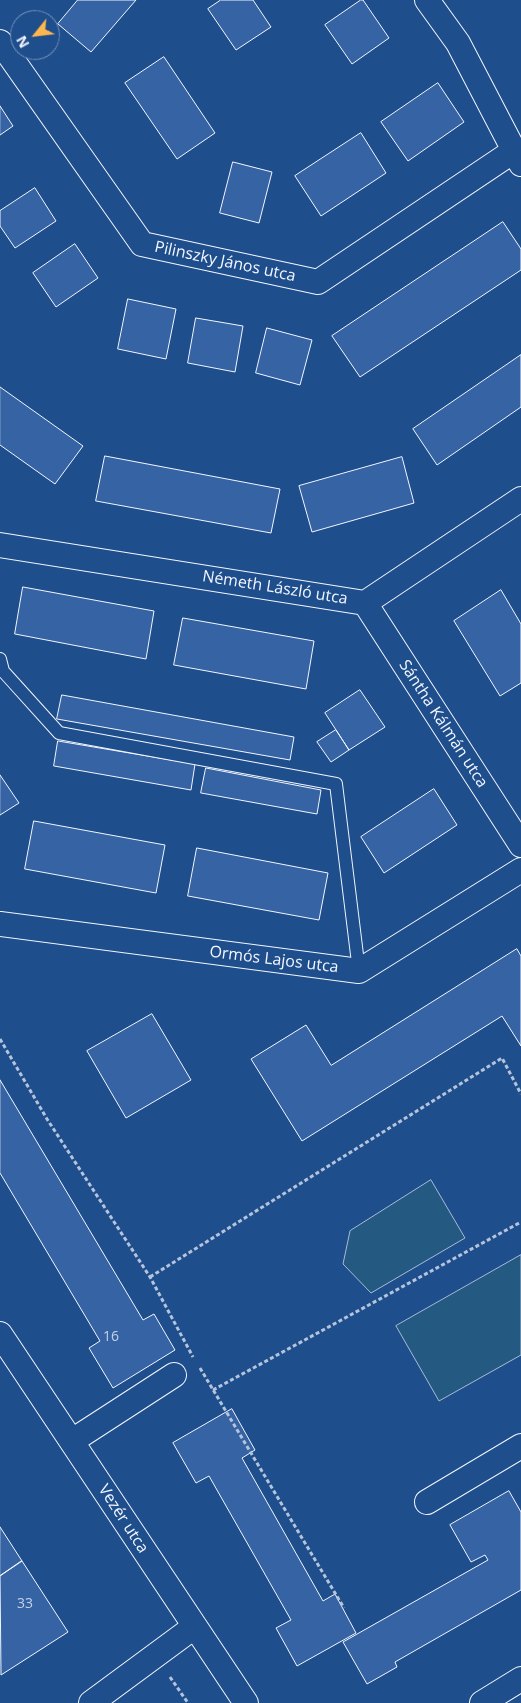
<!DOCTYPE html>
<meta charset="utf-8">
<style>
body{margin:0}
#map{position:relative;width:521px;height:1703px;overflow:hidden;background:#1f4e8c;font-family:"Open Sans",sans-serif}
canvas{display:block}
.north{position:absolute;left:10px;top:10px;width:50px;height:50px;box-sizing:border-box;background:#1f4e8c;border:1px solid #7391ba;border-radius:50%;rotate:241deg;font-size:14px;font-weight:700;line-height:20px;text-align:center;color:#f2f6ff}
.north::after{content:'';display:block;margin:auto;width:18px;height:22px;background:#ffb74d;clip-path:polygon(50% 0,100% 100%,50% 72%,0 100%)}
</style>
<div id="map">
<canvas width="521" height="1703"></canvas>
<div class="north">N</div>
</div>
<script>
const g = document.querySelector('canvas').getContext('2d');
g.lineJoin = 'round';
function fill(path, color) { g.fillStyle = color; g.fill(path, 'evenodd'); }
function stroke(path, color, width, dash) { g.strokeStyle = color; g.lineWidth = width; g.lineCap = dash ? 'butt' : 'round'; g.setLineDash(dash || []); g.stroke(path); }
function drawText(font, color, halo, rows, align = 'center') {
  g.font = font + ' "Open Sans",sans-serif'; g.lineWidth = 4; g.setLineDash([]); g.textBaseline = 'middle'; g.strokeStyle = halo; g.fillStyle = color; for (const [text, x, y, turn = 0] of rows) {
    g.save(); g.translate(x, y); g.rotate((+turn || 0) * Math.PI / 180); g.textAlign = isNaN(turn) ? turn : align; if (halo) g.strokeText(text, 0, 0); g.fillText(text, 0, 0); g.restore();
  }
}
const green = new Path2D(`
 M431,1180L465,1238L371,1293L343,1264L350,1231Z
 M521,1255V1355L439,1401L396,1326Z`);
fill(green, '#245a82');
stroke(green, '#a8bbd7', 1);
const building = new Path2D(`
 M78,0H136L91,52L58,24Z
 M221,0H253L271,27L236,50L208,9Z
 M361,0H363L389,38L352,64L325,25Z
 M164,57L215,133L177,159L125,83Z
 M438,83L464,122L408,161L381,122Z
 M0,106L13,126L0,135Z
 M361,133L386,173L321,216L295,176Z
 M233,162L272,172L259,223L220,213Z
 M35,188L56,221L15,248L0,226V211Z
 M503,222L521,249V270L360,377L332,336Z
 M75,244L98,278L56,307L33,273Z
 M128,299L176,309L166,359L118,349Z
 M196,318L243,326L235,372L188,363Z
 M267,328L312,340L300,385L256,373Z
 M521,355V407L437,465L413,429Z
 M0,387L83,446L55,484L0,445Z
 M105,456L280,489L271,533L96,501Z
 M402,457L414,503L312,532L299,486Z
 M23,587L154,611L146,659L15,634Z
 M501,590L521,624V683L500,696L454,621Z
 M183,618L314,641L306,689L174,665Z
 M360,690L385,727L349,750L325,713Z
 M62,695L294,737L290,760L57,719Z
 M336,730L349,750L331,762L317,742Z
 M58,741L195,764L191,790L54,766Z
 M206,768L321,790L317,814L201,793Z
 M0,775L19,803L0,815Z
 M434,789L457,825L384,873L361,837Z
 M34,821L165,845L156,893L25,869Z
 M197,848L328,873L319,920L188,896Z
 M517,949L521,956V1046L502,1016L302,1141L251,1059L306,1025L331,1065Z
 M152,1014L191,1080L126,1118L87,1051Z
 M0,1080L143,1320L154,1314L175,1350L113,1388L89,1348L100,1341L0,1173Z
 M232,1409L255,1450L242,1458L323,1601L335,1594L356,1633L297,1666L276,1628L291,1620L209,1476L196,1483L173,1443Z
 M509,1491L521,1512V1590L395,1662L397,1667L367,1684L343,1642L488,1560L485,1555L471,1562L450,1525Z
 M0,1527L22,1561L0,1576Z
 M22,1561L68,1632L1,1675L0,1576Z`);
fill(building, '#3563a3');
stroke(building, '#f2f6ff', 1);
const lane = new Path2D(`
 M0,659L3,671L59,733L336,784L359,971`);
const street = new Path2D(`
 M427,0L458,43L521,164
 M0,42L142,244L318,282L515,150
 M0,545L365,603L521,499
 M365,603L521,845
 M0,924L359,971L521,870
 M0,1334L246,1703
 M72,1441L174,1375
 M427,1502L521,1446
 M91,1703L194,1627
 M482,1703L521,1679`);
stroke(lane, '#f2f6ff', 14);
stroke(street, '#f2f6ff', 26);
stroke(new Path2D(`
 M0,1039L47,1119L150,1277L193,1357
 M150,1277L502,1058L521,1094
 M200,1368L344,1608
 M213,1390L521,1222
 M170,1677L188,1703`), '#b3c4dc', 3, [4, 2.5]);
stroke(lane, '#1f4e8c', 12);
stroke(street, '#1f4e8c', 24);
drawText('14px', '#c3d1e8', null, [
 ["16",111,1337],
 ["33",25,1604]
]);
drawText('16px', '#f2f6ff', '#1f4e8c', [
 ["Pilinszky János utca",225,262,12],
 ["Németh László utca",275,588,9],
 ["Sántha Kálmán utca",443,724,57],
 ["Ormós Lajos utca",274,960,7],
 ["Vezér utca",123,1519,57]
]);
</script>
